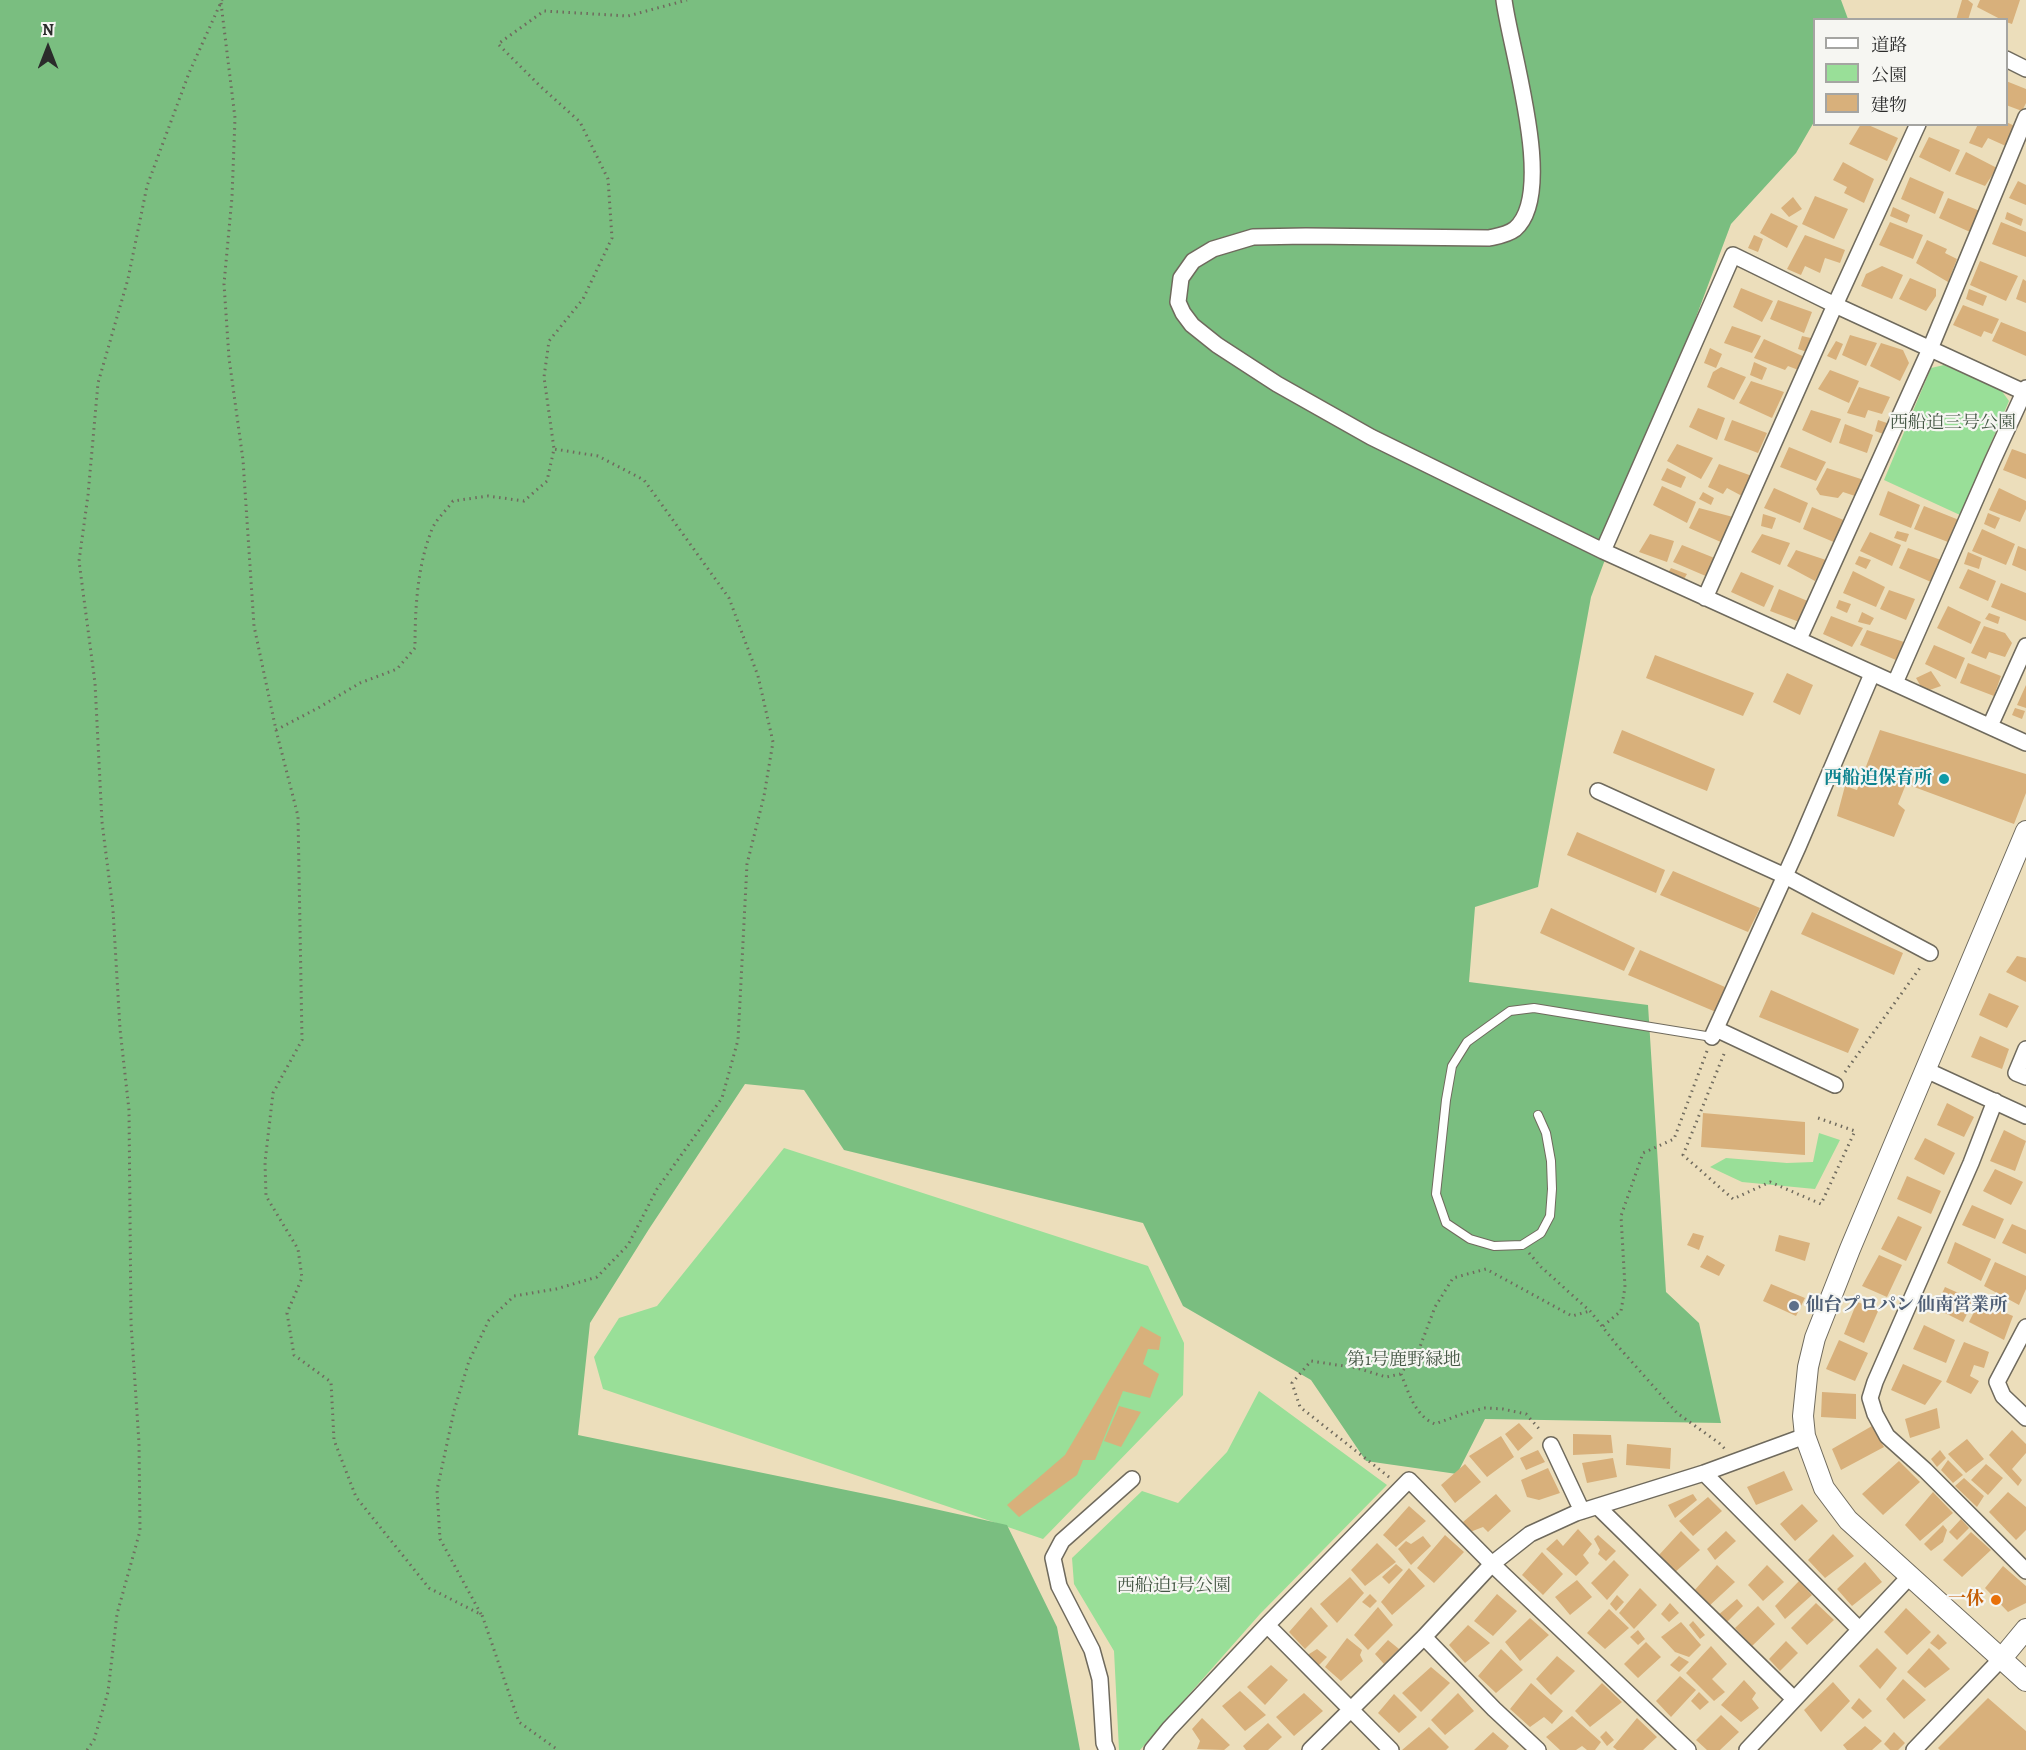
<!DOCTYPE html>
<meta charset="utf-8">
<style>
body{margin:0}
#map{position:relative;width:2026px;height:1750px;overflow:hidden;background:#ecdebb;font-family:Alegreya,"Noto Serif JP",serif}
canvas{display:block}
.legend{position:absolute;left:1813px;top:18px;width:195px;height:108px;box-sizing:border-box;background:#f6f6f2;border:2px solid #a5a5a2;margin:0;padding:8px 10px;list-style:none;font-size:18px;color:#2b2b2b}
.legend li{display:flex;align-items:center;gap:12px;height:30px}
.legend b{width:30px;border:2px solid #a5a5a2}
.north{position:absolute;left:18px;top:18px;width:60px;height:60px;-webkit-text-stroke:4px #f6f6f2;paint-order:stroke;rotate:0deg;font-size:16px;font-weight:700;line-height:24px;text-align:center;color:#2b2b2b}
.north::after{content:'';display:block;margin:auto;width:21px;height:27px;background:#2b2b2b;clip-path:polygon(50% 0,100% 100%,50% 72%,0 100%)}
</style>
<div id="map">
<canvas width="2026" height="1750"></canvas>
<ul class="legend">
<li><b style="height:8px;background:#fff"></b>道路</li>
<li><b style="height:16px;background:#99df98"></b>公園</li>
<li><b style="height:16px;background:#d8b07b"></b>建物</li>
</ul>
<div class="north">N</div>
</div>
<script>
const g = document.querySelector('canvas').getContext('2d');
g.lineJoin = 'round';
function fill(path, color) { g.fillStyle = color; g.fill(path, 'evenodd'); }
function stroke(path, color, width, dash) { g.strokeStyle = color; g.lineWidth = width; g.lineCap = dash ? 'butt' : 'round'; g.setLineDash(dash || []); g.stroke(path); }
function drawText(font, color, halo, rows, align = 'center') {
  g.font = font + ' Alegreya,"Noto Serif JP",serif'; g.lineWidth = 4.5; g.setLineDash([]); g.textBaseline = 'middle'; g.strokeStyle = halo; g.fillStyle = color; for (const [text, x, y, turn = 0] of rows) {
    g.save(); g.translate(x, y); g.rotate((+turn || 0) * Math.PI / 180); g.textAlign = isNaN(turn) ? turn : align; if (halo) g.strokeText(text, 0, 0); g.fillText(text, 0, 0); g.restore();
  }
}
fill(new Path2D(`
 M1944,365L2001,390L2009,401L1960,515L1884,480L1931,368Z
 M1819,1133L1840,1140L1815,1189L1742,1182L1710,1167L1726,1158L1787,1163L1813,1162Z
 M784,1148L1148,1266L1184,1343L1183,1395L1043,1539L603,1389L594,1357L619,1318L657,1306Z
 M1259,1391L1387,1485L1260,1614L1140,1750H1119L1114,1651L1074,1584L1072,1558L1142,1491L1178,1503L1227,1452Z`), '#99df98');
fill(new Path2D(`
 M0,0H1841L1848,19L1814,20V122L1796,153L1731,224L1591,597L1538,887L1475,907L1469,982L1648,1005L1666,1292L1699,1323L1721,1423L1485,1419L1457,1474L1366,1461L1311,1380L1183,1306L1143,1223L844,1150L804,1090L745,1084L649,1229L590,1323L578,1435L885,1498L1007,1525L1057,1627L1080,1750H0Z`), '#7abe80');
fill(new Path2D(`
 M1962,0H1968L1973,4L1968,20H1956Z
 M1980,0H2020L2012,24L2006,22V20H2002L1977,7Z
 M2006,81L2026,89V103L2022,111L2006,105Z
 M2006,122L2017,127L2008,147L1988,138L1982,148L1969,143L1978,124H2006Z
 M1861,124H1866L1898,138L1887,161L1849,144Z
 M1929,137L1960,150L1950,172L1919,157Z
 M1966,152L1997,168L1985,186L1955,174Z
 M1843,162L1874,179L1864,203L1844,193L1847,187L1833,180Z
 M1910,177L1944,192L1935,214L1901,199Z
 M2018,181L2026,185V205L2009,198Z
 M1815,196L1848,209L1834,239L1802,224Z
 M1793,197L1802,209L1789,217L1781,208Z
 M1948,198L1980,211L1970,232L1939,218Z
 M1893,207L1910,215L1907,223L1890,216Z
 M2007,212L2023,219L2021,226L2005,219Z
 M1771,213L1798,226L1787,248L1760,233Z
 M1890,222L1923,235L1913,259L1879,245Z
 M2001,222L2026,232V257L1992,244Z
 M1754,235L1763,239L1758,252L1748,248Z
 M1805,235L1845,250L1840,263L1825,258L1820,273L1805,266L1801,275L1787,269Z
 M1927,240L1947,249L1945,253L1957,259L1948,282L1916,263Z
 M1980,261L2018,276L2006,301L1970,285Z
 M1882,266L1903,275L1892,299L1861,286L1866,274Z
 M1910,278L1936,289V296L1926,311L1899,299Z
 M2023,279L2026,281V303L2016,299Z
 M1741,288L1773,301L1762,322L1733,307Z
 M1969,289L1987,296L1983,306L1966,299Z
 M1778,300L1812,312L1804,333L1770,319Z
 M1963,305L1999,319L1992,334L1984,331L1981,337L1953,325Z
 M2001,322L2026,332V356L1992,341Z
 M1732,326L1761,336L1752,353L1724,343Z
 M1850,335L1877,343L1866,366L1842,355Z
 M1802,336L1815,339L1810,353L1798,349Z
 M1764,339L1807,358L1801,371L1788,366L1785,370L1754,358Z
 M1836,341L1843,344L1836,360L1827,356Z
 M1881,343L1903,350L1909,363L1900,381L1870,366Z
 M1710,348L1722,354L1716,368L1704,363Z
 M1754,362L1767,368L1762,380L1750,375Z
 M1721,367L1746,377L1734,400L1707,387L1713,372Z
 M1830,370L1859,381L1849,403L1818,389Z
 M1751,381L1784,392L1772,418L1739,403Z
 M1859,387L1890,397L1882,414L1868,410L1865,418L1847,413Z
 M1698,408L1725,418L1717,440L1689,427Z
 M1811,410L1841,419L1831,443L1802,430Z
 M1732,420L1767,433L1758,453L1724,440Z
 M1878,420L1890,424L1886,435L1875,431Z
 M1845,424L1873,435L1867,453L1839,443Z
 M1677,444L1713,458L1701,479L1667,461Z
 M1789,447L1826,462L1816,481L1780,467Z
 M2012,449L2026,454V479L2003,470Z
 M1719,464L1752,476L1742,496L1727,488L1723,494L1708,487Z
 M1667,468L1686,477L1681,488L1661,480Z
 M1827,468L1864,480L1855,496L1843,492L1838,498L1820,495L1816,489Z
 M1662,486L1696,502L1687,523L1653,505Z
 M1774,488L1808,503L1800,523L1764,508Z
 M1999,488L2026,501V509L2020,522L1989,510Z
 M1888,491L1920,505L1911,528L1879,515Z
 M1703,492L1714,498L1711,505L1699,499Z
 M1924,506L1959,520L1948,542L1914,529Z
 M1812,507L1846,521L1836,543L1803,529Z
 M1699,508L1733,517L1723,543L1689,528Z
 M1988,513L2000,518L1995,529L1984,524Z
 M1763,514L1776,518L1772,529L1761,526Z
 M1982,529L2015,544L2006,565L1972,551Z
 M1897,531L1909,534L1906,542L1894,538Z
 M1870,532L1901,545L1892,566L1860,551Z
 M1650,534L1674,541L1667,562L1639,552Z
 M1762,534L1790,543L1780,565L1751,552Z
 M1682,545L1717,559L1708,577L1673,562Z
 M2018,546L2026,549V571L2012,565Z
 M1908,548L1941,560L1931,582L1899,568Z
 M1796,550L1826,560L1815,581L1787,566Z
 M1968,552L1982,558L1979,569L1964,564Z
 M1859,556L1871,560L1866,569L1855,564Z
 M1671,568L1687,574L1681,584L1666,576Z
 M1968,569L1996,581L1988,601L1959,588Z
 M1853,571L1885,587L1876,607L1843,593Z
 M1741,572L1774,586L1764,607L1731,592Z
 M2001,583L2026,593V621L1991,607Z
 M1779,589L1810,602L1802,623L1770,611Z
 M1889,590L1915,599L1906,620L1880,609Z
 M1839,600L1851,604L1847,613L1836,608Z
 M1948,606L1981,622L1971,644L1937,628Z
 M1862,612L1874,618L1870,625L1858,622Z
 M1989,613L2000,617L1998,624L1985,619Z
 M1831,616L1863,628L1852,647L1823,634Z
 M1984,626L2005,633L2012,643L2005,657L1989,652L1986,659L1971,653Z
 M1867,630L1904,642L1896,660L1860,645Z
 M1934,645L1965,658L1956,679L1925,664Z
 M1655,655L1754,693L1743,716L1646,678Z
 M1968,663L2001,676L1994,696L1960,683Z
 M1931,671L1941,686L1924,692L1916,678Z
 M1787,673L1813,685L1800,715L1773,702Z
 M2026,685V708L2017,705Z
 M2015,708L2025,711L2022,719L2012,715Z
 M1622,730L1715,769L1707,791L1613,753Z
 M1880,730L2026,774V793L2014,824L1906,784L1898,804L1905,810L1894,837L1837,816L1845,786L1857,790Z
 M1577,832L1665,870L1656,893L1567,855Z
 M1673,871L1760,908L1748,932L1660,895Z
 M1551,908L1635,948L1624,971L1540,933Z
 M1812,912L1903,953L1894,975L1801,934Z
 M1640,950L1725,987L1716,1012L1628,975Z
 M2017,956L2026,958V982L2006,972Z
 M1771,990L1859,1029L1848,1053L1759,1017Z
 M1989,993L2019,1006L2007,1028L1979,1015Z
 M1980,1036L2009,1049L2002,1069L1971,1057Z
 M1947,1103L1974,1117L1964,1137L1937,1125Z
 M1703,1113L1805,1122V1155L1701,1147Z
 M2004,1130L2026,1141L2015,1171L1990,1161Z
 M1925,1138L1955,1153L1944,1175L1914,1159Z
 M1995,1169L2023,1182L2011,1205L1983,1191Z
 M1907,1176L1941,1191L1931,1214L1897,1199Z
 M1972,1205L2004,1219L1995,1239L1962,1225Z
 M1898,1216L1922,1227L1906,1261L1881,1249Z
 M2012,1224L2026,1230V1254L2002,1243Z
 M1693,1233L1704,1236L1699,1250L1687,1245Z
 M1779,1235L1810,1243L1805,1261L1775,1251Z
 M1955,1242L1991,1259L1981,1281L1947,1263Z
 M1707,1255L1725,1265L1719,1276L1700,1267Z
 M1879,1255L1902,1265L1887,1297L1862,1286Z
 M1995,1262L2026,1276V1289L2019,1305L1984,1286Z
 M1771,1284L1805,1298L1796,1316L1763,1301Z
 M1945,1287L1974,1300L1963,1322L1935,1308Z
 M1857,1302L1879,1309L1864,1343L1844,1334Z
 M1979,1302L2013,1316L2004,1340L1969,1322Z
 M1924,1325L1955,1340L1946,1363L1913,1349Z
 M1141,1326L1161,1337L1159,1350L1148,1349L1143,1364L1159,1374L1150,1398L1123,1391L1095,1460H1083L1077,1475L1019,1517L1007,1505L1065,1455Z
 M1839,1340L1868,1353L1855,1381L1826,1369Z
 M1964,1342L1989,1352L1984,1368L1974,1365L1970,1376L1979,1381L1971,1394L1946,1382Z
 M1903,1364L1942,1381L1925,1405L1891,1390Z
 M1822,1392L1856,1394V1419L1821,1417Z
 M1119,1406L1141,1412L1121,1447L1104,1441Z
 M1937,1408L1940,1428L1910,1438L1905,1419Z
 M1519,1423L1533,1438L1518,1451L1505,1434Z
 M1872,1426L1884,1447L1841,1470L1832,1449Z
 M2012,1430L2026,1444V1453L2012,1469L2022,1480L2018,1486L1989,1455Z
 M1573,1434L1611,1435L1613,1453L1573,1455Z
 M1501,1436L1514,1457L1487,1477L1469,1456Z
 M1967,1439L1984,1459L1966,1473L1948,1454Z
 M1627,1444L1671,1448L1670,1469L1626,1465Z
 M1538,1450L1545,1462L1526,1470L1520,1458Z
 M1940,1450L1946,1458L1937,1467L1931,1459Z
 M1613,1458L1617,1477L1587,1483L1582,1463Z
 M1948,1460L1963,1475L1953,1483L1941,1470Z
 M1899,1461L1920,1482L1883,1515L1862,1494Z
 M1465,1464L1481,1482L1455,1503L1441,1485Z
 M1986,1464L2003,1478L1988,1495L1971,1480Z
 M1548,1468L1560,1493L1539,1500L1527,1497L1521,1480Z
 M1784,1471L1793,1490L1756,1505L1747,1487Z
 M1964,1478L1984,1496L1977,1507L1955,1486Z
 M1933,1492L1953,1513L1920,1541L1905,1525Z
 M2008,1492L2026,1507V1530L2016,1540L1989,1512Z
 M1496,1494L1511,1511L1488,1532L1483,1527L1470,1532L1463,1522Z
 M1693,1494L1697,1500L1675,1518L1668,1505Z
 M1708,1497L1722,1511L1693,1536L1679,1521Z
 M1802,1504L1818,1521L1795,1541L1780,1524Z
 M1409,1506L1426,1521L1396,1547L1383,1535Z
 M1961,1519L1969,1528L1957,1540L1949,1532Z
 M1943,1525L1947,1530L1943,1542L1931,1551L1924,1544Z
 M1578,1529L1592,1544L1583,1555L1589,1563L1576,1576L1546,1549L1557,1539L1563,1546Z
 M1681,1531L1700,1550L1674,1573L1659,1555Z
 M1726,1531L1736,1541L1715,1560L1707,1549Z
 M1971,1532L1991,1550L1962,1577L1943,1560Z
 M1833,1534L1854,1556L1825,1578L1808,1560Z
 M1445,1535L1464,1552L1434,1583L1417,1568Z
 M1598,1535L1616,1551L1606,1561L1598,1554L1600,1550L1594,1539Z
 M1423,1536L1431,1546L1411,1565L1398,1549L1406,1541L1411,1544Z
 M1377,1543L1396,1562L1365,1586L1351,1570Z
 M1542,1552L1563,1574L1543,1595L1522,1575Z
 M1614,1560L1629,1575L1607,1600L1591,1583Z
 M1865,1562L1882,1582L1852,1606L1837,1589Z
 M1396,1564L1403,1570L1389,1584L1382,1577Z
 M1717,1565L1735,1582L1708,1607L1693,1592Z
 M1767,1565L1784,1582L1763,1601L1748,1585Z
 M2003,1566L2026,1586V1603L2008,1612L1985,1588Z
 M1409,1568L1425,1586L1392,1615L1381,1602Z
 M1350,1577L1364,1593L1337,1623L1320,1604Z
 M1577,1580L1592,1597L1570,1615L1555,1597Z
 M1799,1581L1812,1595L1785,1619L1775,1606Z
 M1640,1588L1657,1605L1634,1629L1619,1613Z
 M1370,1594L1377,1601L1370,1608L1362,1602Z
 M1497,1594L1517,1611L1493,1636L1474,1621Z
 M1617,1595L1624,1602L1616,1611L1610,1604Z
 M1737,1599L1743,1606L1724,1625L1717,1616Z
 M1670,1603L1679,1613L1669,1622L1661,1614Z
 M1816,1603L1834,1620L1807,1645L1791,1628Z
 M1758,1606L1775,1624L1752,1646L1735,1628Z
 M1311,1607L1328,1626L1305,1649L1289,1632Z
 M1378,1607L1393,1625L1368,1650L1354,1635Z
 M1906,1608L1931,1632L1907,1655L1884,1632Z
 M1609,1609L1629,1628L1605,1649L1587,1633Z
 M1530,1618L1549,1635L1520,1661L1505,1642Z
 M1693,1621L1705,1635L1700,1639L1689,1625Z
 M1681,1622L1701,1645L1689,1657L1675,1652L1661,1637Z
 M1468,1625L1490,1643L1465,1663L1449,1645Z
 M1638,1630L1645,1639L1638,1645L1630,1637Z
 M1938,1634L1947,1643L1939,1650L1930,1643Z
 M1347,1638L1362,1650L1360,1655L1363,1661L1341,1681L1325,1667Z
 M1388,1640L1399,1649L1384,1664L1375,1654Z
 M1786,1641L1798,1653L1780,1671L1769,1659Z
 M1646,1642L1661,1657L1638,1678L1624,1664Z
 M1711,1646L1727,1664L1712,1679L1725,1692L1714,1701L1686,1673Z
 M1877,1648L1897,1668L1880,1689L1859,1666Z
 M1929,1648L1950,1669L1925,1688L1907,1672Z
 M1317,1649L1327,1657L1317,1667L1306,1656Z
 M1501,1649L1523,1670L1496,1693L1478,1676Z
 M1557,1656L1575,1671L1551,1695L1536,1679Z
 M1679,1656L1689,1662L1679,1672L1670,1665Z
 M1271,1665L1288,1680L1265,1705L1247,1687Z
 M1431,1667L1450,1683L1421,1712L1402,1693Z
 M1680,1676L1696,1690L1671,1717L1656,1701Z
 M1903,1679L1926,1700L1904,1719L1886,1699Z
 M1744,1680L1756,1693L1752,1699L1759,1708L1741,1722L1721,1705Z
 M1833,1682L1850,1701L1821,1732L1804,1710Z
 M1531,1683L1563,1711L1552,1724L1544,1717L1530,1727L1510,1709Z
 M1602,1683L1622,1702L1590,1727L1575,1711Z
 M1240,1691L1266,1715L1245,1731L1222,1706Z
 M1699,1692L1709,1702L1700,1710L1691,1701Z
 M1304,1693L1323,1711L1294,1736L1276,1717Z
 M1458,1693L1474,1711L1445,1735L1431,1720Z
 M1394,1694L1417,1717L1399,1733L1378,1713Z
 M1859,1698L1872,1711L1863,1719L1851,1708Z
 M1988,1698L2026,1731V1750H1940L1938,1748Z
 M1721,1715L1739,1732L1720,1750H1707L1696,1740Z
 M1572,1716L1601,1742L1595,1750H1587L1582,1746L1576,1750H1560L1546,1737Z
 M1202,1718L1230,1745L1224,1750L1197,1749L1200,1741L1192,1729Z
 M1637,1718L1657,1737L1643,1750H1617L1613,1747Z
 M1268,1723L1282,1737L1268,1750H1246L1243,1746Z
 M1865,1726L1882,1741L1872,1750H1847L1843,1745Z
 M1429,1727L1449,1747L1446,1750H1402Z
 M1606,1731L1614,1740L1607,1746L1600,1737Z
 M1493,1732L1509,1746L1506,1750H1474Z
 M1894,1732L1905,1743L1898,1750H1890L1884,1744Z`), '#d8b07b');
const service = new Path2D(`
 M1538,1115L1546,1133L1551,1161L1552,1189L1550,1216L1541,1233L1522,1245L1494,1246L1470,1239L1446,1223L1436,1194L1446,1100L1452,1066L1467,1042L1489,1026L1510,1011L1534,1008L1712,1037`);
const minor = new Path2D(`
 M1504,0C1510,49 1557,193 1515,229C1507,235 1498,236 1489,238L1306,236L1253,237L1213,249L1193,261L1181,278L1178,302L1183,313L1192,325L1217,345L1277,384L1371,437L1603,551L2026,743
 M2006,59L2026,69
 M1603,551L1733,255L1835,305L2026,393
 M1705,598L1835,305L1918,124
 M1799,639L1930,349L2026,117
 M1895,683L1992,462L2026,388
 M1990,726L2026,646
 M1598,791L1785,876L1930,953
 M1716,1029L1835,1085
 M1712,1037L1798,847L1872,674
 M2026,1049L2016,1073L2026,1077
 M1926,1070L2026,1116
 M1995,1101L1971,1163L1875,1382L1870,1398L1875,1414L1887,1436L1925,1470L2026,1571
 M2026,1327L1997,1382L2003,1396L2026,1418
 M1551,1445L1582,1511
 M1704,1473L1859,1629
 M1598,1507L1794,1699
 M1267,1625L1391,1750
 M1424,1637L1494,1709L1538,1750
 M1107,1750L1104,1743L1100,1679L1092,1650L1059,1586L1053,1558L1062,1541L1132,1479
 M1152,1750L1169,1729L1267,1625L1409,1480L1492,1564L1688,1750
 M1310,1750L1424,1637L1492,1564L1530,1534L1576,1513L1704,1473L1805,1436
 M1747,1750L1910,1576
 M1914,1750L2002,1658`);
const tertiary = new Path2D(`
 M2026,831L1850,1249L1815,1338L1808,1367L1803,1416L1805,1436L1824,1488L1848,1520L2026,1681
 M2002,1658L2026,1629`);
stroke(service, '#6f6a5d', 10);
stroke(minor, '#6f6a5d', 18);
stroke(tertiary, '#6f6a5d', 22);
stroke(new Path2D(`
 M221,3L235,118L232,197L224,284L229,358L243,460L254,626L276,730L298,816L302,1040L273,1093L265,1162L266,1196L298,1249L302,1278L287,1313L294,1355L331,1382L334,1440L356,1497L429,1588L482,1615L519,1722L558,1750
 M276,730L318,708L360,683L397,669L415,648C415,610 417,568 431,532C434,521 446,511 453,501L488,496L524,501L547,481L554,449L544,377L549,341L583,299L612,238L608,179L580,122L539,85L498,44L544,11L628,16L687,0
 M1724,1054L1683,1155L1733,1199L1770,1182L1821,1204L1855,1131L1818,1118
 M1845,1072L1922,965
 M1529,1253L1541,1267L1590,1311L1616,1344L1677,1413L1719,1443L1725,1449
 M1603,1326L1621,1311L1625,1287L1621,1216L1643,1153L1674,1139L1707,1051
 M1401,1374C1409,1393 1415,1416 1435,1424L1465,1413L1485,1408L1503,1409L1526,1414L1541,1431
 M1389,1477L1300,1407L1292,1383L1311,1361L1357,1368L1386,1377L1400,1374L1418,1352L1435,1307L1453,1278L1486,1269L1572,1316L1590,1311
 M481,1614L440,1539L437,1490L454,1411L469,1361L489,1320L514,1296L556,1289L597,1277L628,1245L657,1189L722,1098L738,1040L747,864L764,796L773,742L758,676L729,598L644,480L598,456L554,449
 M87,1750L94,1740L108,1692L117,1614L140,1531L139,1443L131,1323L129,1110L120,1029L113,910L102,822L95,683L79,561L88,495L98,383L128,279L147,186L189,73L222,0`), '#6f6a5d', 3, [1.5, 4.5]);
stroke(service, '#fff', 8);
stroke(minor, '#fff', 15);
stroke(tertiary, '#fff', 20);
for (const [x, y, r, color] of [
 [1944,779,6,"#0f9aa8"],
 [1794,1306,6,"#5c6f8a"],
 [1996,1600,6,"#e8710a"]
]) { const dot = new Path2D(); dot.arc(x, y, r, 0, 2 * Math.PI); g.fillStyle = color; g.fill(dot); stroke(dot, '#f6f6f2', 2); }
drawText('18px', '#465846', '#f6f6f2', [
 ["西船迫三号公園",1953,424],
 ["第1号鹿野緑地",1404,1361],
 ["西船迫1号公園",1174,1587]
]);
drawText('bold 18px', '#0d838f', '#f6f6f2', [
 ["西船迫保育所",1932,779]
], 'right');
drawText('bold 18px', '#4e5e75', '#f6f6f2', [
 ["仙台プロパン 仙南営業所",1806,1306]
], 'left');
drawText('bold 18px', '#c56008', '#f6f6f2', [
 ["一休",1984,1600]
], 'right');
</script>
